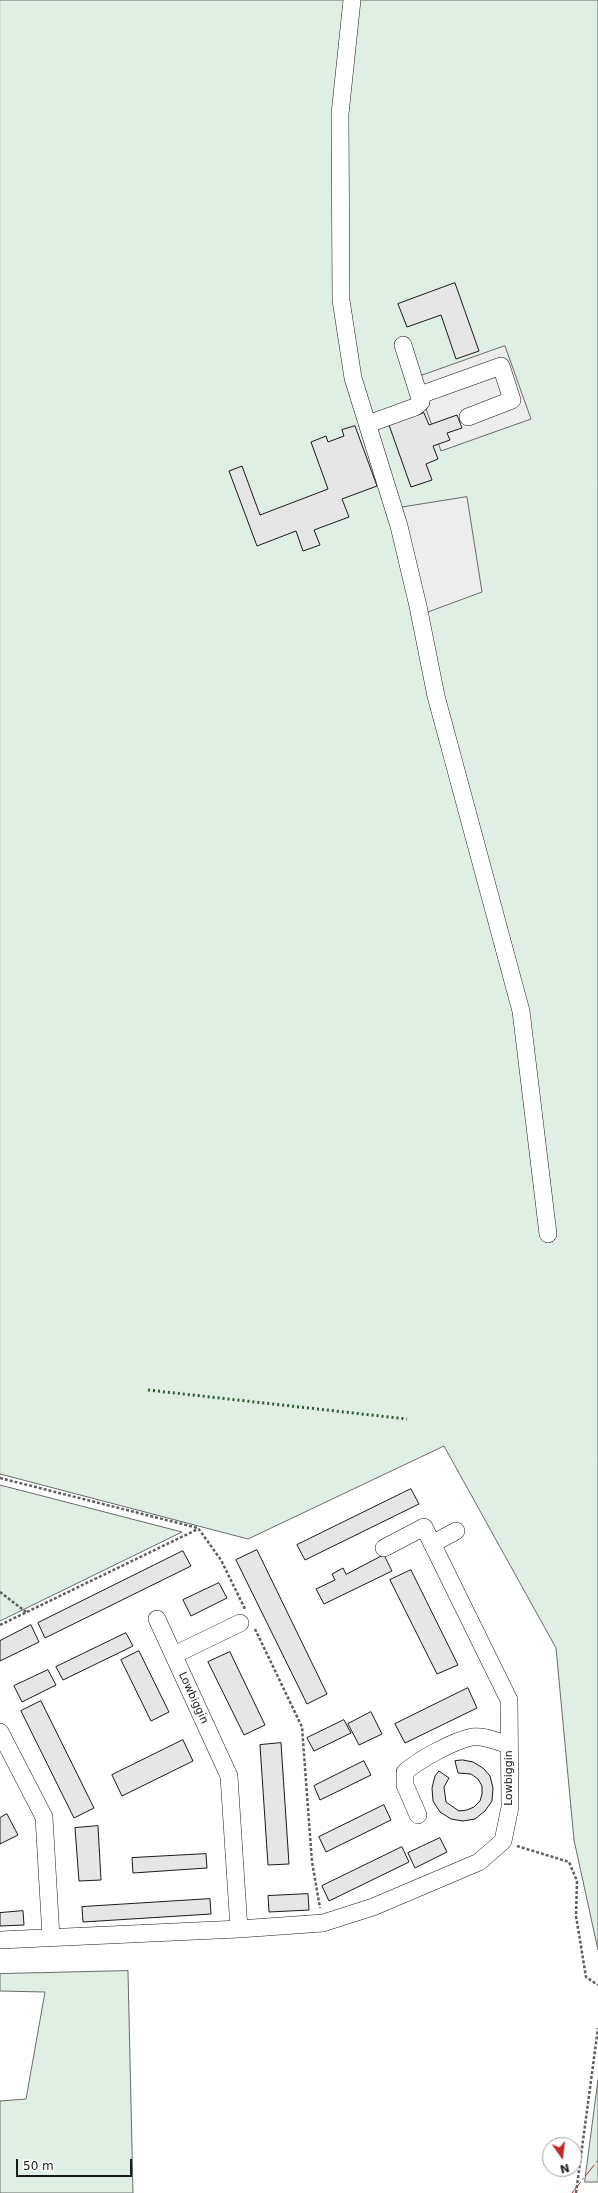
<!DOCTYPE html>
<style>
body{margin:0}
#map{position:relative;width:598px;height:2193px;overflow:hidden;background:#fff;font-family:"DejaVu Sans",sans-serif}
canvas{display:block}
.north{position:absolute;left:542px;top:2137px;width:40px;height:40px;box-sizing:border-box;background:#fff;border:1px solid #a3a3a3;border-radius:50%;rotate:166deg;font-size:11px;font-weight:700;line-height:16px;text-align:center;color:#1a1a1a}
.north::after{content:'';display:block;margin:auto;width:14px;height:18px;background:#c62828;clip-path:polygon(50% 0,100% 100%,50% 72%,0 100%)}
.scale{position:absolute;left:16px;top:2159px;width:116px;height:18px;box-sizing:border-box;border:2px solid #1a1a1a;border-top:0;padding-left:5px;font-size:12px;line-height:14px;white-space:nowrap;color:#1a1a1a;-webkit-text-stroke:3px #fff;paint-order:stroke}
</style>
<div id="map">
<canvas width="598" height="2193"></canvas>
<div class="north">N</div>
<div class="scale">50 m</div>
</div>
<script>
const g = document.querySelector('canvas').getContext('2d');
g.lineJoin = 'round';
function fill(path, color) { g.fillStyle = color; g.fill(path, 'evenodd'); }
function stroke(path, color, width, dash) { g.strokeStyle = color; g.lineWidth = width; g.lineCap = dash ? 'butt' : 'round'; g.setLineDash(dash || []); g.stroke(path); }
function drawText(font, color, halo, rows, align = 'center') {
  g.font = font + ' "DejaVu Sans",sans-serif'; g.lineWidth = 3; g.setLineDash([]); g.textBaseline = 'middle'; g.strokeStyle = halo; g.fillStyle = color; for (const [text, x, y, turn = 0] of rows) {
    g.save(); g.translate(x, y); g.rotate((+turn || 0) * Math.PI / 180); g.textAlign = isNaN(turn) ? turn : align; if (halo) g.strokeText(text, 0, 0); g.fillText(text, 0, 0); g.restore();
  }
}
const green = new Path2D(`
 M0,0H598V1950L574,1840L556,1648L444,1446L248,1539L0,1474Z
 M0,1485L182,1532L0,1621Z
 M128,1971L133,2193H0V2101L26,2099L45,1992L0,1991V1974Z
 M598,2080V2182H585Z`);
fill(green, '#e0efe3');
stroke(green, '#6a6a6a', 1);
const parking = new Path2D(`
 M505,346L531,419L441,451L415,378Z
 M467,497L482,592L417,616L392,509Z`);
fill(parking, '#ededed');
stroke(parking, '#6a6a6a', 1);
const building = new Path2D(`
 M455,283L479,351L456,359L441,315L407,327L398,304Z
 M424,413L429,425L457,415L462,428L447,433L450,440L433,446L438,459L426,464L432,480L411,487L389,425Z
 M355,426L377,486L342,499L349,517L314,530L320,545L303,551L296,531L257,546L229,471L242,466L260,515L328,489L311,442L326,436L328,442L344,436L342,430Z
 M411,1489L419,1504L305,1560L297,1545Z
 M257,1550L327,1694L307,1704L236,1560Z
 M183,1551L191,1566L45,1638L38,1623Z
 M384,1555L392,1571L324,1604L316,1589L335,1580L332,1574L343,1568L346,1574Z
 M411,1570L458,1665L437,1674L390,1580Z
 M219,1583L227,1598L191,1616L183,1600Z
 M31,1625L39,1642L0,1661V1641Z
 M126,1633L133,1646L63,1680L56,1667Z
 M139,1651L169,1712L151,1721L121,1660Z
 M230,1652L265,1725L244,1735L208,1662Z
 M48,1670L56,1685L22,1702L14,1686Z
 M468,1688L477,1708L405,1743L395,1724Z
 M41,1701L94,1808L74,1818L21,1711Z
 M371,1712L382,1734L359,1745L348,1724Z
 M344,1720L351,1733L314,1751L307,1738Z
 M183,1740L193,1761L122,1796L112,1775Z
 M281,1743L289,1864L268,1865L260,1745Z
 M463,1760L473,1762L483,1768L490,1776L493,1788L492,1801L485,1811L475,1819L463,1821L451,1819L440,1812L433,1801L432,1788L435,1776L439,1771L449,1778L444,1787L446,1802L459,1811L467,1810L474,1807L480,1801L482,1794V1786L478,1779L471,1774L458,1773L455,1761Z
 M364,1761L371,1775L320,1800L314,1786Z
 M384,1805L391,1820L326,1852L319,1837Z
 M7,1814L18,1835L0,1844V1818Z
 M98,1826L101,1880L79,1881L75,1828Z
 M440,1838L447,1852L415,1868L408,1853Z
 M402,1847L409,1862L329,1901L322,1886Z
 M206,1854L207,1868L133,1873L132,1858Z
 M308,1894L309,1910L269,1912L268,1896Z
 M210,1899L211,1914L83,1922L82,1907Z
 M23,1911L24,1925L0,1926V1913Z`);
fill(building, '#e6e6e6');
stroke(building, '#1a1a1a', 1);
const minor = new Path2D(`
 M352,0L340,114L341,300L353,378L399,526L418,606L436,696L521,1011L548,1234
 M420,395L501,366L512,400L468,417
 M368,424L415,407L421,402L403,345
 M432,1544L456,1531
 M157,1619L229,1776L239,1929
 M174,1655L240,1623
 M0,1732L44,1817L51,1937
 M418,1815L405,1785V1772C420,1759 453,1741 472,1737C484,1735 498,1742 509,1745
 M0,1940L239,1929L323,1923L373,1907L479,1862L503,1841L510,1807L509,1700L424,1527L384,1548`);
stroke(minor, '#1a1a1a', 18);
stroke(new Path2D(`
 M0,1478L198,1528L221,1560L245,1609
 M0,1592L26,1612
 M0,1625L198,1529
 M255,1629L302,1727L312,1862L320,1908
 M517,1846L569,1862L577,1881L576,1916L586,1977L598,1985
 M576,2193L598,2028`), '#5f5f5f', 2.5, [3, 2]);
stroke(minor, '#fff', 17);
stroke(new Path2D(`
 M148,1390L407,1419`), '#2b5a34', 3, [2, 3]);
stroke(new Path2D(`
 M572,2193L598,2160`), '#c62828', 1, [14, 3, 2, 3]);
drawText('11px', '#1a1a1a', '#fff', [
 ["Lowbiggin",193,1698,65],
 ["Lowbiggin",509,1778,-90]
]);
</script>
